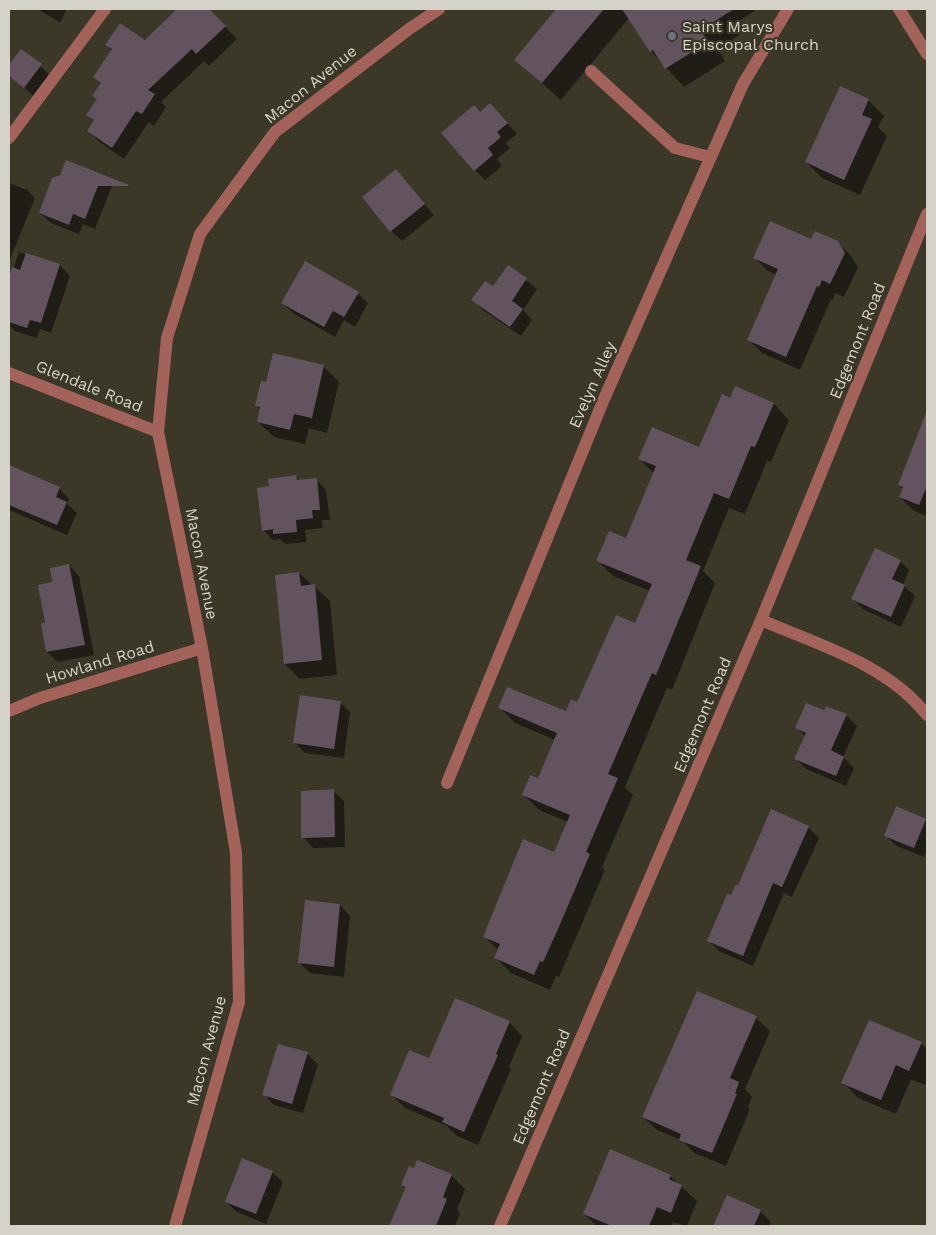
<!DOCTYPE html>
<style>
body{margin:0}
#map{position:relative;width:936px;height:1235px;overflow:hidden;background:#3b3828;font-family:"Work Sans",sans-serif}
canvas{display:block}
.frame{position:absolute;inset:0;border:10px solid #d5d3c9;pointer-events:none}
</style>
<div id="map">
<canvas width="936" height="1235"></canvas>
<div class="frame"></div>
</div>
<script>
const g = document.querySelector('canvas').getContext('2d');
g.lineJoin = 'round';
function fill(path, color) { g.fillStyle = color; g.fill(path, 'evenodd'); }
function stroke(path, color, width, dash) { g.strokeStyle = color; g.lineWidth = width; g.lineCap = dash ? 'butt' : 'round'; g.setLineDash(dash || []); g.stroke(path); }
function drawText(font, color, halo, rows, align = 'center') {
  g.font = font + ' "Work Sans",sans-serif'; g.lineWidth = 4.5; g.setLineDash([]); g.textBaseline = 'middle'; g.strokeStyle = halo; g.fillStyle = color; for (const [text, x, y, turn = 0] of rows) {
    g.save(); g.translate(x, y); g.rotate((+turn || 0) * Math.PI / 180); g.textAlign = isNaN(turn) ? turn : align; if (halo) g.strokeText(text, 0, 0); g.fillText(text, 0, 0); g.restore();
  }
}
fill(new Path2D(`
 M37,9H67L60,22Z
 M179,9H187L190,12L194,9H208L237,39L209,66L204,61L161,102L166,107L154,126L149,122L124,159L101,143L88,131L95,122L88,115L98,99L101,84L94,77L112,51L107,45L145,41Z
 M558,9H757L738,22L744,32L718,49L725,61L684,87L651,51L629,18L561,100L516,60Z
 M22,50L51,76L35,97L9,75V67Z
 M840,88L868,100L884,116L878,127L887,136L860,195L822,178L806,162Z
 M480,113L500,115L517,134L506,143L510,148L497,159L502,166L485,180L475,170Z
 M396,170L434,215L402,241L391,231Z
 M102,176L112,186L95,229L83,224L79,234L51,223L40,213Z
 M9,183L27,190L35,198L9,262Z
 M812,241L837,242L851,256L858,267L844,297L835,293L833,300L831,299L800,370L762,353L748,339L777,275L768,271L754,257Z
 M19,252L60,265L70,276L51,333L40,329L37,338L15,331L9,325L11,300L9,298V282Z
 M508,266L537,289L523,310L532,320L521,336L483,310L473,300L493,288Z
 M358,293L368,303L355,327L344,320L335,337L293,313L283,303Z
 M323,366L339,382L327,433L309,428L305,444L274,437L258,422L261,410L256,406L267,384Z
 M736,388L774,404L789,420L771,462L767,461L745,514L729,508L703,571L715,583L672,690L667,688L625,787L633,795L602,867L605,870L559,977L556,976L550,990L511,973L495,957L498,950L484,936L555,854L568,822L539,810L523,794L538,780L555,740L515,723L500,708L567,713L577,703L635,624L650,591L613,576L597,560L627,540L654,474L640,459L699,449L731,400Z
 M927,435V516L914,511L900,497L903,489L899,485L921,452Z
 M9,467L59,488L69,499L67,504L77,513L67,535L9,510Z
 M296,477L300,481L316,479L326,490L330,520H322L323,528L305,530L307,542L285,544L280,539L273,540L263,530L270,488Z
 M899,560L909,570L903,585L915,596L901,627L863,609L853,599Z
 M69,565L79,576L94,655L58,662L47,652L43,624H46L54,583Z
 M299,573L330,601L337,675L300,679L285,664Z
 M340,702L350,712L344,758L305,753L295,743Z
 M827,707L846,715L857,726L843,757L854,768L846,786L806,769L796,759L805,736L797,728L825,712Z
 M333,791L344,801L345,847L313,848L303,837Z
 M772,811L809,828L819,838L792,897L784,893L753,966L719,951L709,941L738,886Z
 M926,820L927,850L924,857L896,846L885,835Z
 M340,905L350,916L344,977L310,973L299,962Z
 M698,993L756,1018L770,1031L745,1089L752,1097L748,1107L750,1109L726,1166L694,1153L683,1141L657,1130L643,1117Z
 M509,1022L522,1036L509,1067L511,1069L478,1145L457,1136L447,1126L405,1108L392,1095L429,1060Z
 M921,1043L927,1049V1079L925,1085L911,1079L896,1114L858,1098L843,1082Z
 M307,1054L318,1064L303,1113L274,1105L264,1094Z
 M272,1172L283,1182L266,1224L237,1212L226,1202Z
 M451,1175L465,1189L457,1210L460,1213L455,1226H391L407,1188L403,1184Z
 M670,1176L697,1201L687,1226L673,1222L671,1226H597L584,1214Z
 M760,1211L771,1222L769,1226H715Z`), '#0007');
fill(new Path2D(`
 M177,9H209L226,26L196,54L192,49L148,90L155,94L142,114L136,111L112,148L87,131L94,120L86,115L97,99L92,96L101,83L93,77L112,49L105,45L120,23L145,40Z
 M556,9H604L542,83L514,60Z
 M622,9H734L701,30L708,42L665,69L653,50L650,52Z
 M21,49L42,64L24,88L9,76V65Z
 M840,86L869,99L862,115L872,119L844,180L805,162Z
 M490,103L508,123L497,132L501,137L488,148L493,155L474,171L441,133L474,105L480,112Z
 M66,160L129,185L128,186H98L85,219L73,214L69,225L39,213L52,178L60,175Z
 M396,169L425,204L390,232L362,197Z
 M770,221L811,239L815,231L838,241L845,253L830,284L822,280L819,287L817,286L786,357L747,340L778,269L753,258Z
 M26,253L60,264L41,323L30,320L27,328L9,322V278L12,267L20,270Z
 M305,261L359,292L344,317L333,311L324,327L281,303Z
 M508,265L527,278L512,301L523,309L510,327L471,300L485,281L493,286Z
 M273,353L324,365L312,418L294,414L290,430L257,422L260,407L255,406L261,381L266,382Z
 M735,386L774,403L755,447L751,446L729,499L714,493L686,560L701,566L656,675L652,673L608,774L618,778L586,852L590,854L558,929L543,962L540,961L534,975L494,958L500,944L483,937L523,839L554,852L570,815L522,795L530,775L538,778L557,733L498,708L507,687L566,711L571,699L577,702L616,615L635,623L652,584L596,561L609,531L626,538L656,466L638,459L652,427L699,447L722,394L730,398Z
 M926,413L927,486L919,505L899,497L903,487L898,485Z
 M9,465L60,487L56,497L67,502L57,525L9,505Z
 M296,475L297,480L317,478L320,510H312L313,518L296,520L297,532L273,534V529L262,531L257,488L269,486L268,479Z
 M875,548L901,560L892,579L905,585L891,617L851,599Z
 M69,564L85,645L46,652L41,623H45L38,585L52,582L50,568Z
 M299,572L301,586L315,584L322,660L284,664L275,575Z
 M300,695L341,701L334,749L293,743Z
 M806,703L824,710L826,706L847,714L831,750L844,757L836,776L794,759L806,733L795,728Z
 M334,789L335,837L301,838V791Z
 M896,806L926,819L914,848L884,836Z
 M771,809L809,826L782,887L773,883L743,956L707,941L727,894L731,895L736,884L738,885Z
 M305,900L340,904L334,967L298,963Z
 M697,991L757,1016L730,1078L739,1082L735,1094H737L712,1153L679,1140L681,1134L642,1117Z
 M455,998L510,1021L496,1054L498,1055L464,1132L442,1122L444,1118L390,1095L409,1050L429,1058Z
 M869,1020L922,1042L909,1071L896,1065L881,1100L841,1083Z
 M278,1044L308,1052L292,1104L262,1095Z
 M610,1149L671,1175L669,1179L682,1185L671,1213L657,1207L649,1226H612L583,1214Z
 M242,1158L273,1171L256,1214L225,1202Z
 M417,1160L452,1174L443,1197L447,1199L436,1226H389L406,1187L401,1185L409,1166L414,1168Z
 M727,1195L761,1210L754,1226H713Z`), '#63535e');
stroke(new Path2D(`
 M899,9L927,54
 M591,71L675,148L710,157
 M9,138L105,9
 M9,373L158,432
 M761,620C819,645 887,664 927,715
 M9,711L40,698L202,648
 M447,783L604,399L743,84L788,9
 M175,1226L239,1002L236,853L202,648L158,432L167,338L200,234L275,132L409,29L439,9
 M500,1226L761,620L927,214`), '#a3635b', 12);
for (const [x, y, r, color] of [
 [672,36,5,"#6b7280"]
]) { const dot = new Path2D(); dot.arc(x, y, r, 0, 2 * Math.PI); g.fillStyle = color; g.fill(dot); stroke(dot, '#3b3828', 2); }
drawText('16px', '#d5d3c9', '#3b3828', [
 ["Saint Marys",682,27],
 ["Episcopal Church",682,45]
], 'left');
drawText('16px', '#d5d3c9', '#3b3828', [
 ["Macon Avenue",311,85,-39],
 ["Edgemont Road",858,341,-68],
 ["Evelyn Alley",593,385,-66],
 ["Glendale Road",89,387,22],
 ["Macon Avenue",201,564,79],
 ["Howland Road",100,663,-17],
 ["Edgemont Road",703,715,-67],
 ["Macon Avenue",207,1051,-75],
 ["Edgemont Road",542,1087,-67]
]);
</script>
